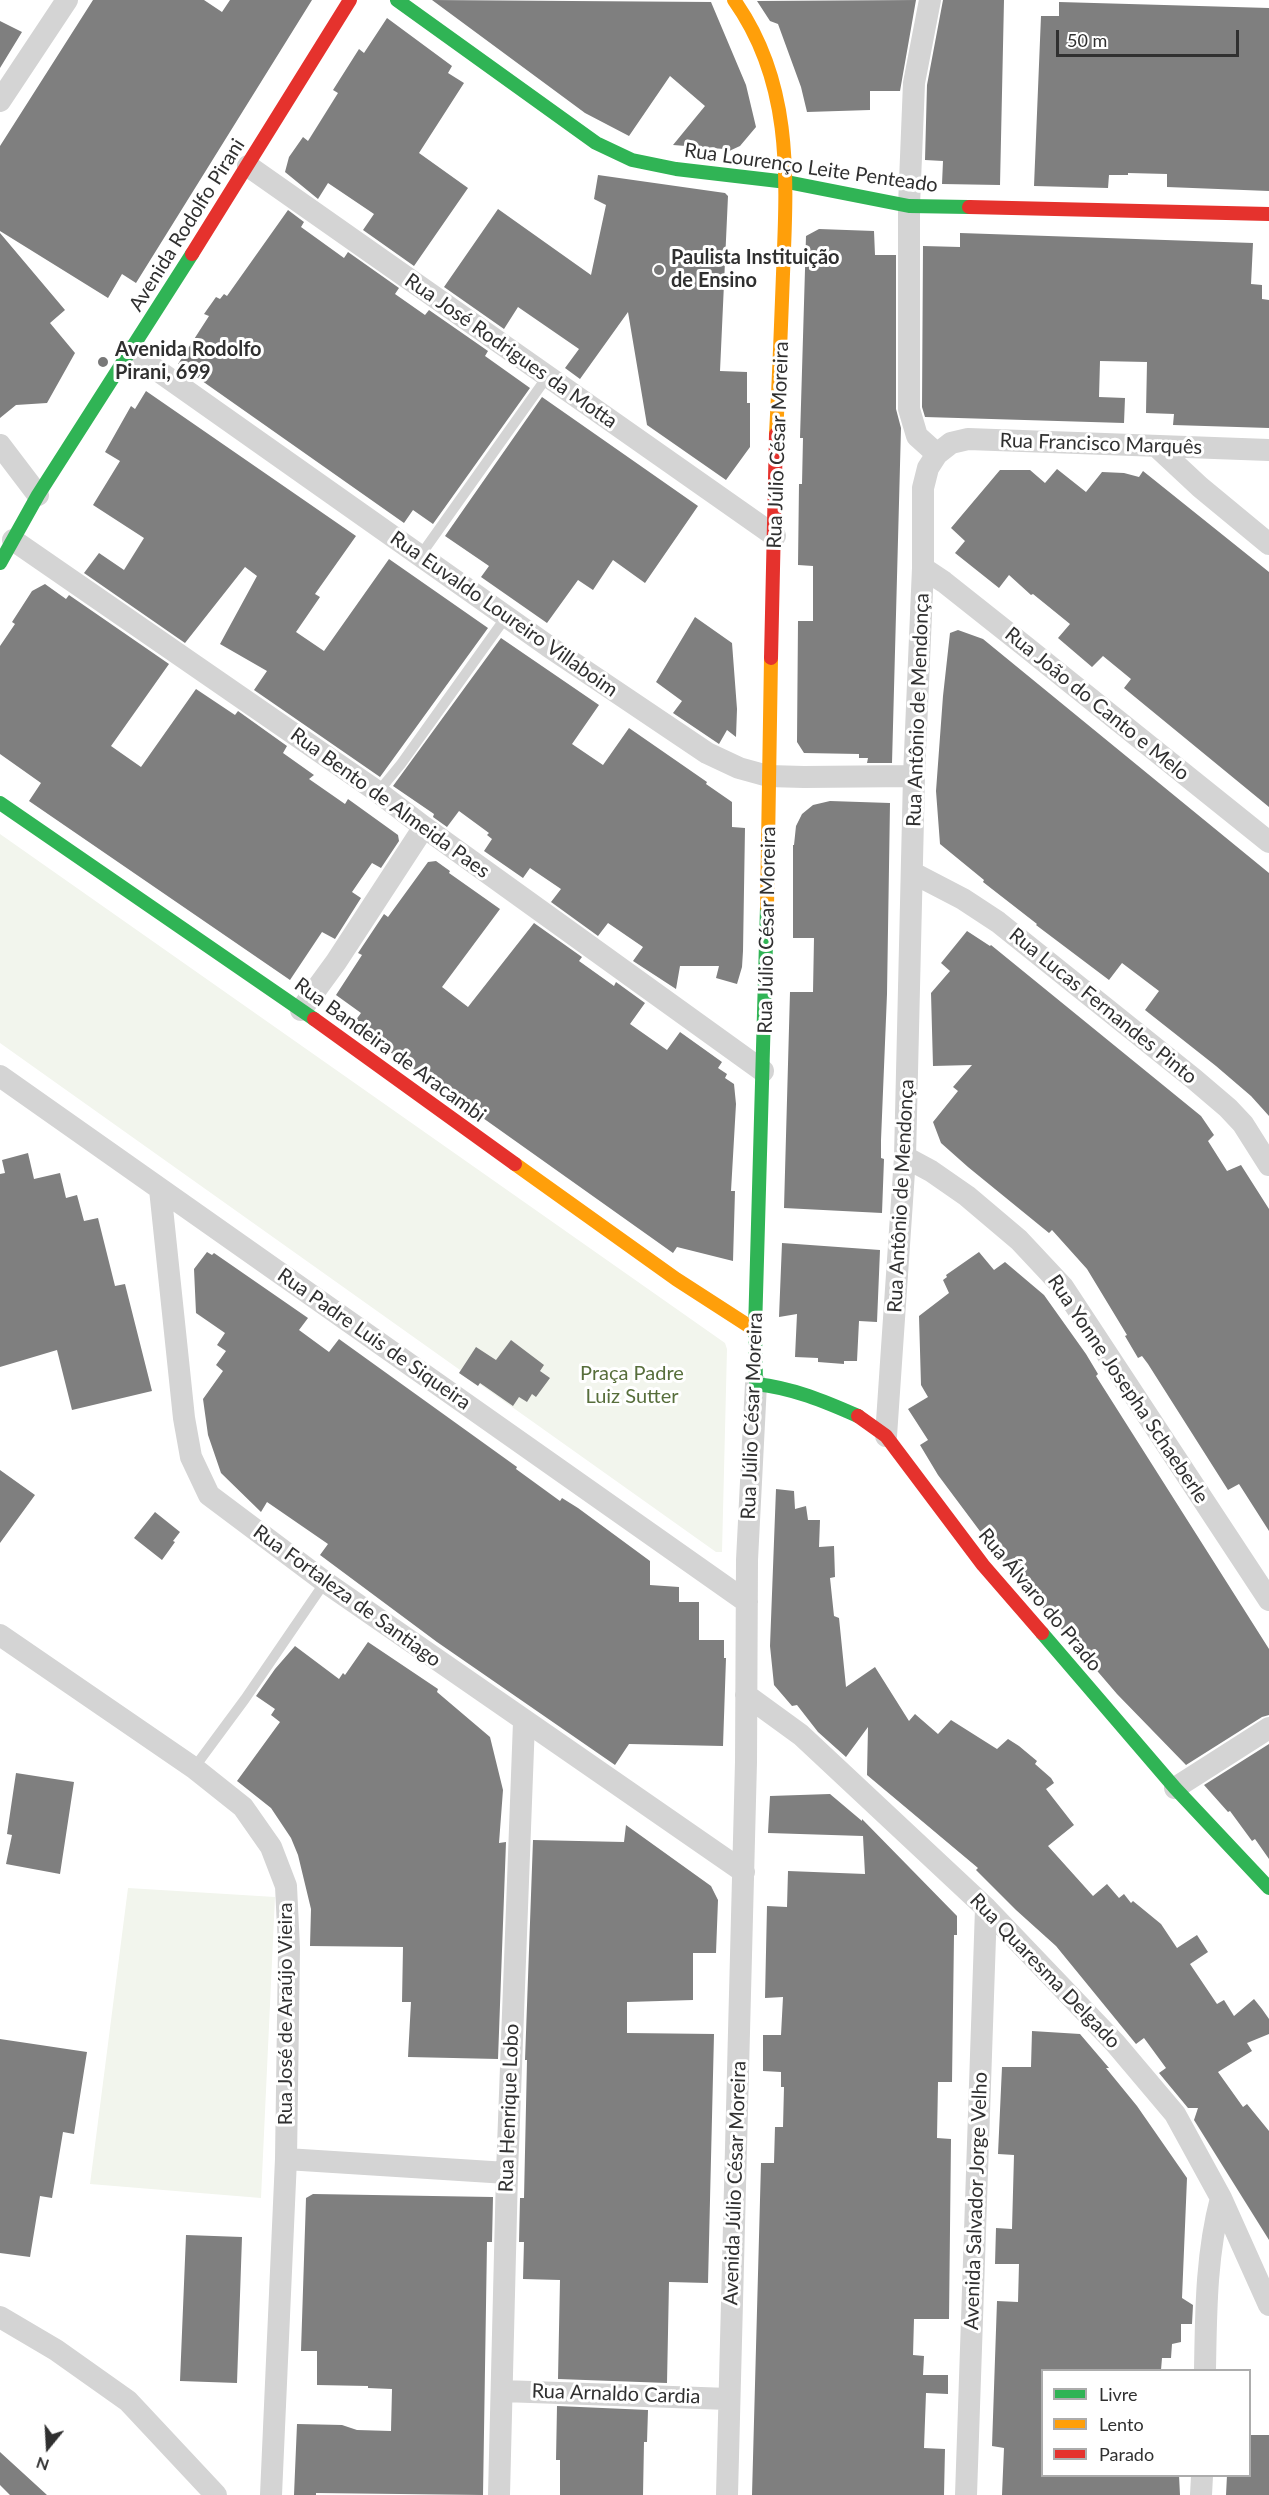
<!DOCTYPE html>
<meta charset="utf-8">
<style>
body{margin:0}
#map{position:relative;width:1269px;height:2495px;overflow:hidden;background:#fff;font-family:Lato,sans-serif}
canvas{display:block}
.legend{position:absolute;left:1041px;top:2369px;width:210px;height:108px;box-sizing:border-box;background:#fff;border:2px solid #acacac;margin:0;padding:8px 10px;list-style:none;font-size:18px;color:#303030}
.legend li{display:flex;align-items:center;gap:12px;height:30px}
.legend b{width:30px;border:2px solid #acacac}
.north{position:absolute;left:18px;top:2417px;width:60px;height:60px;-webkit-text-stroke:4px #fff;paint-order:stroke;rotate:198deg;font-size:16px;font-weight:700;line-height:24px;text-align:center;color:#303030}
.north::after{content:'';display:block;margin:auto;width:21px;height:27px;background:#303030;clip-path:polygon(50% 0,100% 100%,50% 72%,0 100%)}
.scale{position:absolute;left:1056px;top:30px;width:183px;height:27px;box-sizing:border-box;border:3px solid #303030;border-top:0;padding-left:8px;font-size:18px;line-height:21px;white-space:nowrap;color:#303030;-webkit-text-stroke:4px #fff;paint-order:stroke}
</style>
<div id="map">
<canvas width="1269" height="2495"></canvas>
<ul class="legend">
<li><b style="height:8px;background:#30b455"></b>Livre</li>
<li><b style="height:8px;background:#ff9f0a"></b>Lento</li>
<li><b style="height:8px;background:#e5322d"></b>Parado</li>
</ul>
<div class="north">N</div>
<div class="scale">50 m</div>
</div>
<script>
const g = document.querySelector('canvas').getContext('2d');
g.lineJoin = 'round';
function fill(path, color) { g.fillStyle = color; g.fill(path, 'evenodd'); }
function stroke(path, color, width, dash) { g.strokeStyle = color; g.lineWidth = width; g.lineCap = dash ? 'butt' : 'round'; g.setLineDash(dash || []); g.stroke(path); }
function drawText(font, color, halo, rows, align = 'center') {
  g.font = font + ' Lato,sans-serif'; g.lineWidth = 6; g.setLineDash([]); g.textBaseline = 'middle'; g.strokeStyle = halo; g.fillStyle = color; for (const [text, x, y, turn = 0] of rows) {
    g.save(); g.translate(x, y); g.rotate((+turn || 0) * Math.PI / 180); g.textAlign = isNaN(turn) ? turn : align; if (halo) g.strokeText(text, 0, 0); g.fillText(text, 0, 0); g.restore();
  }
}
fill(new Path2D(`
 M0,834L725,1343L727,1349L722,1552H716L0,1043Z
 M128,1888L275,1897L261,2198L90,2184Z`), '#f2f5ed');
fill(new Path2D(`
 M93,0H204L222,12L230,0H312L136,283L122,274L108,298L0,231V146Z
 M432,0L711,2L746,85L756,127L740,146L727,152L724,149L673,145L705,106L670,76L629,136L585,113Z
 M916,0L900,91H870V110L807,112L801,87L778,24L770,21L757,1Z
 M943,0H1004L1000,185L942,184L943,161L925,160L927,85Z
 M1059,2L1269,8V191L1167,187V174L1128,173V175H1109L1108,188L1034,186L1041,16H1059Z
 M387,18L452,66L448,73L464,83L419,153L468,188L414,266L363,230L374,214L328,183L318,199L285,172L289,157L303,137L308,141L338,93L333,90L359,49L364,53Z
 M0,21L22,32L0,68Z
 M598,175L725,193L728,196L720,371L747,372V403H750V447L726,480L647,425L628,312L580,379L565,368L579,349L518,307L504,329L444,287L498,209L591,275L606,205L594,199Z
 M288,210L304,222L301,227L344,258L348,252L399,288L395,294L425,315L429,310L488,351L485,356L530,388L433,524L413,510L404,523L178,364L209,316L204,314L216,297L220,299L224,294L227,296Z
 M819,229L874,231L875,255H896V409L901,428L892,763H867L868,758H859V754L804,753L797,742L798,621H813V566L798,565L799,484H802L803,438H800L806,236Z
 M0,233L65,310L50,323L75,353L47,403L16,405L0,418Z
 M960,233L1253,243L1251,284L1262,285V299L1269,300V428L1173,425L1174,414L1146,413L1147,362L1100,361L1099,397L1125,398L1124,423L925,417L922,407L923,246L960,247Z
 M146,391L356,536L315,594L320,597L296,632L324,651L389,559L488,628L380,777L254,690L267,671L220,644L257,576L245,567L185,643L84,573L99,553L124,570L144,538L93,505L120,461L105,452L131,406L135,409Z
 M542,397L698,506L645,583L613,560L593,590L578,580L547,623L481,577L489,566L445,536Z
 M1057,469L1086,492L1102,472L1124,473L1139,477L1143,471L1269,572V807L1124,688L1131,679L1103,656L1092,667L1058,638L1070,624L1033,594L1031,595L1009,575L999,588L955,553L965,541L951,528L1000,470H1030L1045,483Z
 M45,584L66,599L69,595L169,664L111,746L141,767L196,689L235,715L238,711L287,746L283,753L314,775L309,779L345,804L348,799L398,835L399,841L381,868L372,863L352,892L361,898L335,939L322,932L290,980L29,801L41,783L0,754V646L15,624L12,622L32,591Z
 M695,617L732,643L737,709L736,737L727,730L719,744L673,713L682,701L656,682Z
 M958,630L983,639L1269,873V1116L1251,1096L1216,1066L1145,1010L1159,991L1122,963L1109,980L1036,925L1037,924L983,882L984,880L940,844L936,791L943,696L950,633Z
 M501,638L599,705L572,744L603,765L629,728L707,782L706,784L732,802V827L745,828L743,951L742,967L737,984L716,978L719,966H680L676,989L633,961L643,947L608,923L598,936L551,902L561,889L530,868L523,878L484,851L492,839L487,835L489,833L459,811L447,827L433,817L434,814L393,786Z
 M830,801L890,803L887,994L881,1140V1158L884,1159L882,1213L784,1208L790,992H813L814,938H793V845H794L796,826L802,814L813,805Z
 M436,861L450,871L449,873L500,909L442,987L468,1007L534,923L582,957L579,961L614,986L616,982L645,1003L630,1024L667,1050L680,1032L722,1062L718,1068L727,1074L725,1078L734,1084L736,1104L731,1191H735L733,1261L677,1247L673,1253L352,1025L361,1013L336,995L362,955L358,953L384,914L388,917L428,862Z
 M967,931L990,946L991,945L1201,1116L1214,1135L1208,1141L1227,1171L1241,1165L1269,1209V1531L1239,1484L1228,1490L1148,1364L1142,1356L1138,1358L1125,1336L1127,1335L1087,1269L1052,1230L1049,1233L968,1167L941,1143L933,1122L958,1091L953,1087L972,1065L933,1066L931,993L950,971L941,963Z
 M28,1153L34,1179L60,1173L66,1198L77,1195L84,1221L98,1218L115,1286L125,1284L152,1391L72,1410L57,1350L0,1367V1174L5,1173L2,1160Z
 M782,1243L880,1250L877,1322L859,1321L857,1361H844V1364L818,1362V1358L795,1357L797,1314L779,1317Z
 M207,1252L212,1255L214,1253L308,1318L299,1330L329,1352L339,1339L517,1467L516,1469L560,1501L562,1498L578,1508L650,1561V1585L679,1587V1602H699V1640H724V1658H726L723,1746L629,1744L615,1765L437,1642L320,1555L328,1544L267,1502L261,1512L221,1473L208,1435L203,1399L223,1371L216,1365L226,1351L217,1345L225,1333L196,1313L194,1269Z
 M979,1252L994,1270L1005,1262L1044,1295L1086,1354L1098,1374L1096,1376L1269,1649V1715L1262,1717L1186,1765L1117,1694L997,1554L938,1475L920,1445L928,1440L908,1409L928,1397L921,1385L919,1316L949,1293L943,1280L947,1277L946,1275Z
 M511,1340L544,1365L540,1371L550,1378L536,1397L532,1394L527,1402L519,1397L513,1406L480,1383L478,1386L459,1373L476,1347L496,1360Z
 M0,1470L35,1495L0,1543Z
 M776,1489L794,1491L795,1509L806,1506L808,1520H820L819,1547L834,1546L835,1577L830,1578L834,1616L839,1618L846,1687L875,1667L909,1721L915,1714L938,1734L951,1720L997,1749L1008,1739L1019,1746L1037,1761L1035,1764L1051,1778L1054,1783L1046,1789L1074,1825L1048,1846L1093,1896L1107,1884L1119,1898L1124,1894L1131,1903L1133,1901L1161,1924L1177,1948L1197,1935L1208,1952L1190,1964L1217,2004L1224,2000L1234,2016L1254,1999L1262,2009L1269,2019V2034L1247,2043L1252,2051L1218,2072L1243,2107L1247,2104L1269,2131V2240L1194,2120L1198,2108H1188L1159,2073L1166,2068L1144,2038L1136,2044L1056,1946L1016,1910L976,1870L978,1868L867,1775L868,1727L846,1757L818,1732L797,1705L792,1706L774,1685L770,1646Z
 M155,1512L180,1532L173,1541L175,1542L162,1560L134,1538Z
 M368,1642L438,1689L437,1692L490,1737L503,1790L499,1843L506,1842L498,2059L408,2057L411,2002H402L403,1947L310,1946L311,1909L298,1855L291,1838L271,1808L237,1781L280,1722L271,1715L275,1709L256,1696L275,1669L295,1646L339,1679L343,1673L345,1675Z
 M1269,1744V1859L1255,1839L1252,1841L1230,1811L1228,1812L1204,1785Z
 M16,1773L74,1782L60,1874L6,1864L12,1835L7,1834Z
 M830,1794L862,1821V1819L957,1916V1935H954L952,2082H938L937,2138L951,2139L949,2319H914L913,2355L924,2356L923,2375H948V2394L926,2393L924,2448L945,2449L944,2495H752L761,2163H774L775,2127H783L784,2087H781V2072L763,2071V2035H781L783,1997L765,1998L767,1906L787,1907L788,1871L865,1874L863,1836L768,1833L770,1796Z
 M626,1825L711,1886L718,1900L716,1953H693V2000L627,2002V2033L714,2034L708,2283L669,2282L667,2383L558,2379L560,2280L523,2279L524,2242H519L520,2198H524L527,2060H525L533,1840L624,1842Z
 M1032,2031L1080,2034L1109,2068H1106L1137,2106L1187,2178L1182,2298L1193,2305L1192,2324H1181V2342L1172,2344L1171,2358H1162L1161,2370H1042V2475H1179L1180,2495H1002L1004,2448L992,2446L997,2301L1018,2302L1019,2264H995L996,2228L1012,2229L1014,2155L998,2154L1002,2067H1031Z
 M0,2039L87,2052L74,2134L63,2132L52,2198L40,2196L30,2257L0,2253Z
 M313,2194L493,2197L492,2242H487L483,2495L316,2493V2495H294L297,2424L342,2425L357,2430L391,2431L392,2389L368,2388V2386L317,2385V2351H301L306,2198Z
 M186,2235L242,2237L237,2383L180,2381Z
 M557,2406L648,2410L647,2442H644L643,2495H560V2460H556Z
 M1250,2435H1269V2495H1226L1227,2475H1250Z
 M0,2452L47,2495H10L0,2485Z`), '#7f7f7f');
stroke(new Path2D(`
 M420,556L547,377
 M378,792L401,764L506,617
 M194,1768L245,1699L325,1582`), '#d4d4d4', 10);
stroke(new Path2D(`
 M930,0L914,83L909,206V409L917,436L937,454
 M0,101L67,0
 M248,166L775,536
 M130,351L548,646L707,753L739,768L768,776L804,777L914,776
 M0,445L38,495
 M1156,446L1200,487L1269,544
 M13,540L378,792L424,827L763,1071
 M923,568L944,582L1026,647L1269,842
 M913,873L963,899L998,922L1194,1079L1228,1108L1243,1124L1269,1165
 M301,1010L336,962L424,827
 M0,1076L747,1602
 M905,1157L931,1171L967,1196L1019,1240L1063,1287L1269,1600
 M160,1189L184,1418L191,1457L209,1495L325,1582L744,1872
 M886,1436L905,1157L914,776L923,568V488L928,468L937,454L951,443L968,439L1269,450
 M0,1635L194,1768L243,1807L271,1847L286,1886L289,1948L286,2159L271,2495
 M746,1695L801,1735L986,1908L1115,2043L1175,2114L1221,2198L1269,2305
 M1175,1788L1269,1728
 M286,2159L507,2173
 M0,2317L56,2350L128,2401L216,2495
 M1205,2370C1206,2312 1206,2255 1221,2198
 M503,2391L729,2399
 M499,2495L507,2173L524,1722
 M727,2495L746,1762L747,1560L756,1384
 M966,2495L986,1908
 M1201,2495L1202,2476`), '#d4d4d4', 22);
stroke(new Path2D(`
 M397,0L596,143L632,160L676,169L787,182L909,206L969,207
 M0,563L38,495L192,254
 M0,803L314,1019
 M767,907L755,1330L756,1384C793,1388 824,1401 858,1416
 M1042,1633L1175,1788L1269,1888`), '#30b455', 14);
stroke(new Path2D(`
 M734,0C793,83 787,177 783,274C781,327 779,381 776,434
 M767,907L771,658
 M515,1164L676,1279L755,1330`), '#ff9f0a', 14);
stroke(new Path2D(`
 M969,207L1269,214
 M192,254L350,0
 M771,658L776,434
 M314,1019L515,1164
 M858,1416L886,1436L983,1565L1042,1633`), '#e5322d', 14);
for (const [x, y, r, color] of [
 [659,270,6,"#787878"],
 [103,362,6,"#787878"]
]) { const dot = new Path2D(); dot.arc(x, y, r, 0, 2 * Math.PI); g.fillStyle = color; g.fill(dot); stroke(dot, '#fff', 2); }
drawText('20px', '#303030', '#fff', [
 ["Rua Lourenço Leite Penteado",811,168,8],
 ["Avenida Rodolfo Pirani",187,225,-58],
 ["Rua José Rodrigues da Motta",511,351,35],
 ["Rua Francisco Marquês",1101,444,2],
 ["Rua Júlio César Moreira",778,445,-88],
 ["Rua Euvaldo Loureiro Villaboim",504,614,35],
 ["Rua João do Canto e Melo",1097,704,39],
 ["Rua Antônio de Mendonça",918,710,-88],
 ["Rua Bento de Almeida Paes",390,803,36],
 ["Rua Júlio César Moreira",767,930,-89],
 ["Rua Lucas Fernandes Pinto",1103,1006,39],
 ["Rua Bandeira de Aracambi",390,1050,36],
 ["Rua Antônio de Mendonça",901,1196,-87],
 ["Rua Padre Luis de Siqueira",374,1339,35],
 ["Rua Yonne Josepha Schaeberle",1128,1389,56],
 ["Rua Júlio César Moreira",752,1416,-88],
 ["Rua Fortaleza de Santiago",347,1596,36],
 ["Rua Álvaro do Prado",1040,1600,50],
 ["Rua Quaresma Delgado",1045,1971,46],
 ["Rua José de Araújo Vieira",286,2014,-90],
 ["Rua Henrique Lobo",509,2108,-88],
 ["Avenida Júlio César Moreira",735,2183,-88],
 ["Avenida Salvador Jorge Velho",976,2201,-88],
 ["Rua Arnaldo Cardia",616,2394,2]
]);
drawText('bold 20px', '#303030', '#fff', [
 ["Paulista Instituição",671,258],
 ["de Ensino",671,281],
 ["Avenida Rodolfo",115,350],
 ["Pirani, 699",115,373]
], 'left');
drawText('20px', '#576e3b', '#fff', [
 ["Praça Padre",632,1374],
 ["Luiz Sutter",632,1397]
]);
</script>
